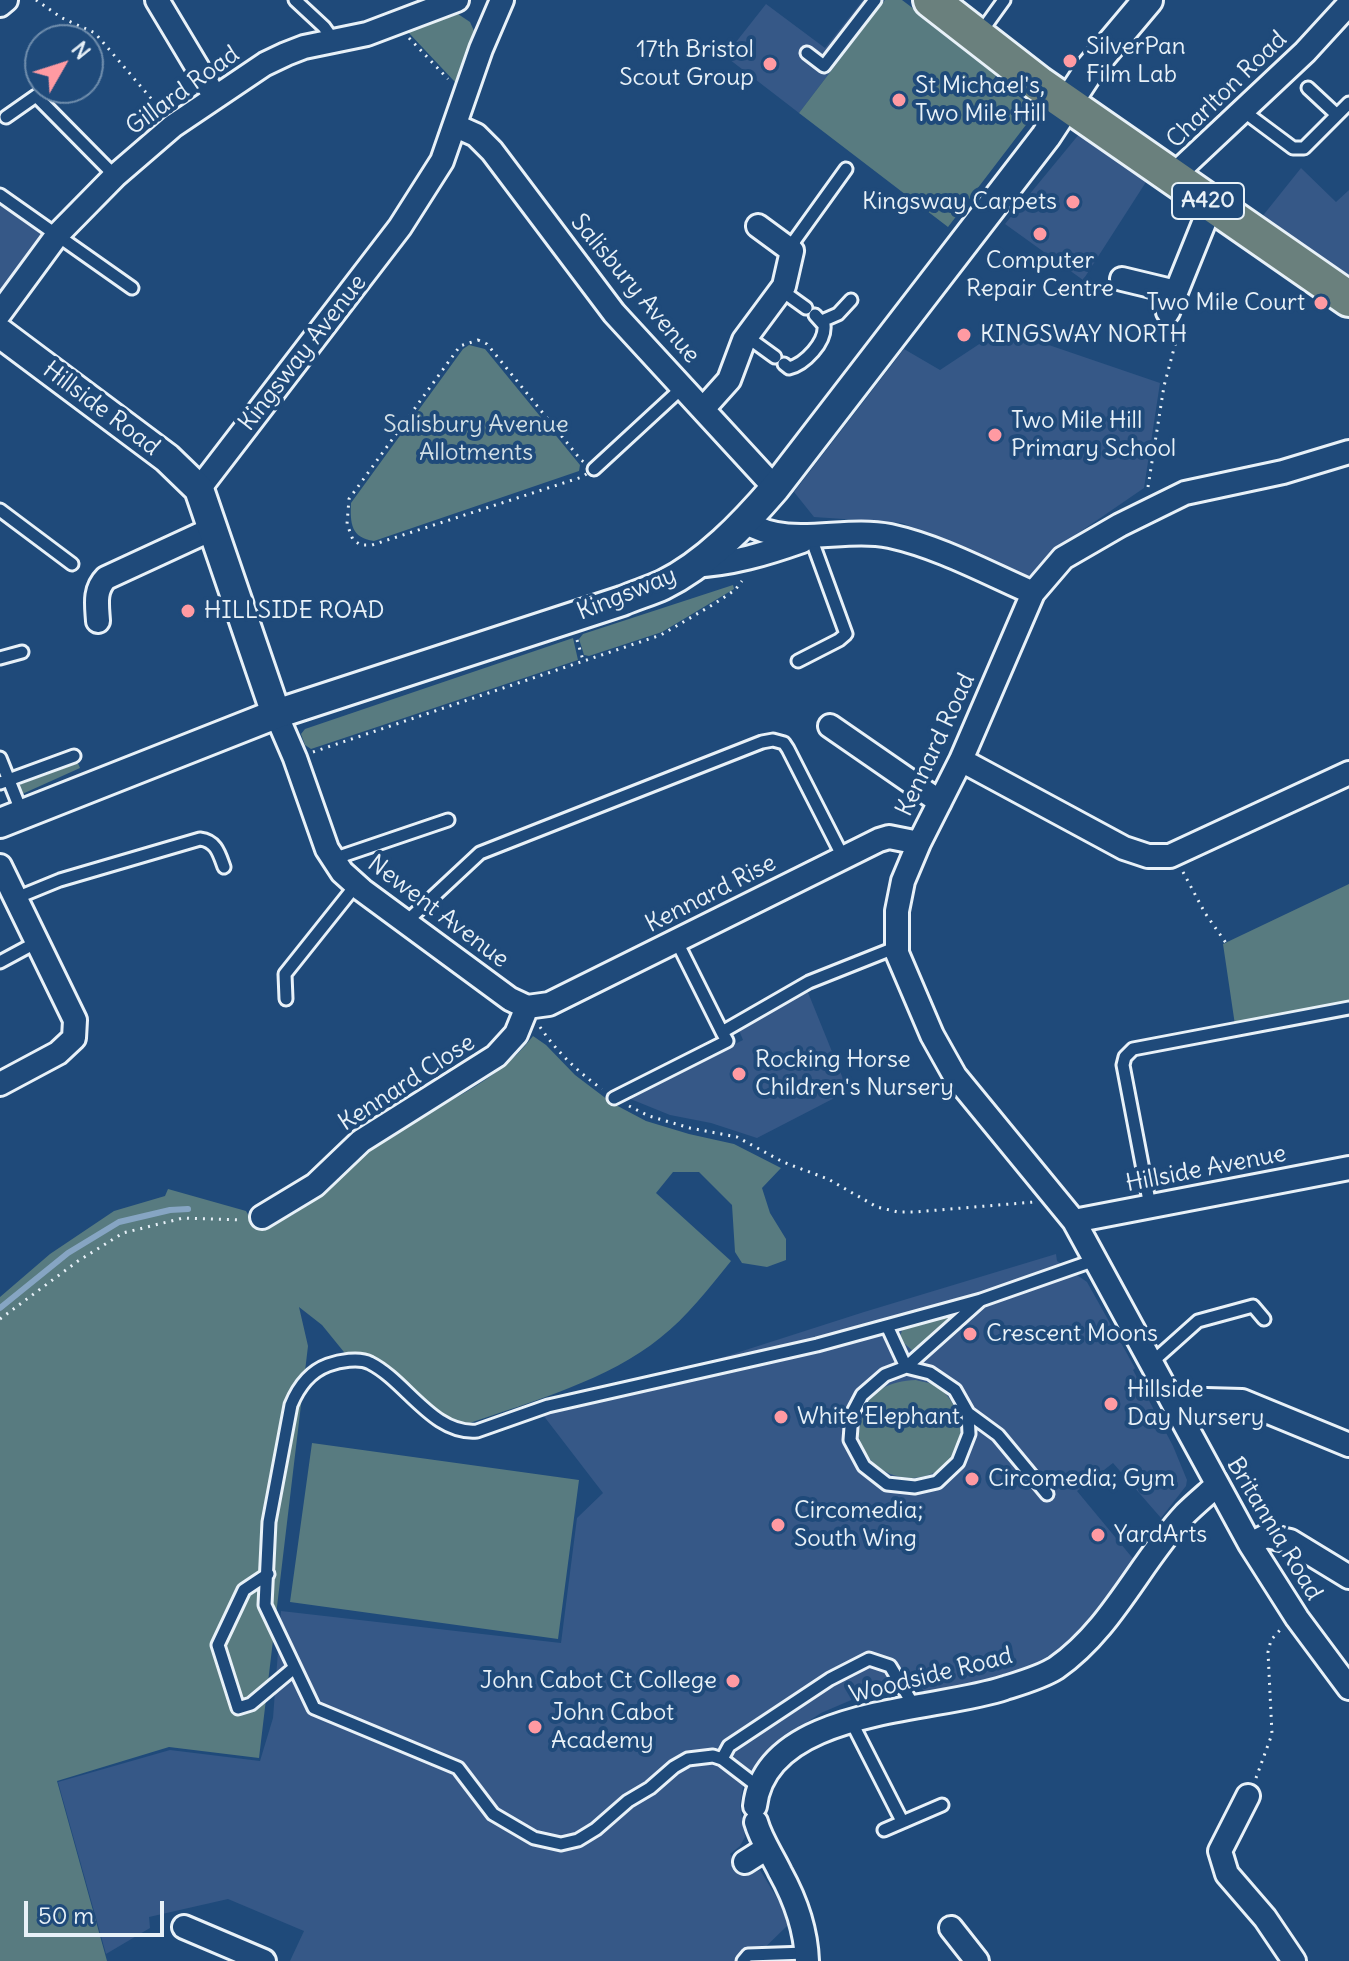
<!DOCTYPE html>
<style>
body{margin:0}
#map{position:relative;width:1349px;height:1961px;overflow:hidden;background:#1f4a7a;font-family:Delius,sans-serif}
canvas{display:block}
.north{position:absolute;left:24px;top:24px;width:80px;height:80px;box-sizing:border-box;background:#1f4a7a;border:2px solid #6f8dac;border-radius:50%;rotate:51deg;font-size:22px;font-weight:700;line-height:32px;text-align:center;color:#e8f1f8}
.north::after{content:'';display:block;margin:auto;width:28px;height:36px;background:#ff9aa2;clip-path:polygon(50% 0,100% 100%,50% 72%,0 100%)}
.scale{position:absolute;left:24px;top:1901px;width:140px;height:36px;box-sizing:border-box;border:4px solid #e8f1f8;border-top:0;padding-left:10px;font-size:24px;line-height:28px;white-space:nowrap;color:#e8f1f8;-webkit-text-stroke:6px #1f4a7a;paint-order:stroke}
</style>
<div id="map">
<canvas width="1349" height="1961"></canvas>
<div class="north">N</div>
<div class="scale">50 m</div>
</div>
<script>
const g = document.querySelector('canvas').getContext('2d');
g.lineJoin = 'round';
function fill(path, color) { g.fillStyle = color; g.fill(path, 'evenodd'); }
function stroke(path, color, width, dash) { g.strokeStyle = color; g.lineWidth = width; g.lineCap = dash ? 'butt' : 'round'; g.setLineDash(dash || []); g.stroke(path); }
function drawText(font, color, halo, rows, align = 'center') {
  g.font = font + ' Delius,sans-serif'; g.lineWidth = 8; g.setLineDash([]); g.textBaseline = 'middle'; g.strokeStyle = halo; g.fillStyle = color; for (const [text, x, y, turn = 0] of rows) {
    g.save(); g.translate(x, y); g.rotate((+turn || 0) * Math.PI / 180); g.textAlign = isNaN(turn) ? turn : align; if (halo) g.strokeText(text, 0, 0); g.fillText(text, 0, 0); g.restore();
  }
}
fill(new Path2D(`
 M863,0H885L799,113L725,56L766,4L825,48Z
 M1080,133L1146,182L1083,280L1005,224Z
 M1301,168L1336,202L1349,190V281L1261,218Z
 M0,188L51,222L0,293Z
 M1002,329L1160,383L1144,488L1074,536L1052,554L1034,573L1028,576L902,523L814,517L794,492L904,349L940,370Z
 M807,990L848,1091L757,1138L711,1123L670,1115L628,1098L743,1040L738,1028Z
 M1056,1254L1057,1261L1087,1282L1135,1368L1133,1370L1173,1446L1187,1480L1186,1486L1161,1518L1113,1463L1077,1491L1135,1561L1130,1574L1073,1644L1044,1666L1005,1680L926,1694L912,1674L821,1713L786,1736L759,1761L743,1786L740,1805L745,1837L740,1846L730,1854L745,1876L760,1870L780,1903L788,1925L751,1961H290L304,1931L228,1899L149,1917L150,1928L106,1954L58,1782L170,1750L260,1761L273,1718L281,1611L561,1643L577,1518L603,1493L543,1415L864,1312Z`), '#365887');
fill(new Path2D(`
 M885,0H902L998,72L994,79C1007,89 1031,99 1032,117L948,227L799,113Z
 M458,14L470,22L475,33L455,82L408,32Z
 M469,345L485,349L580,465L579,471L374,541C351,538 350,523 351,503L463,349Z
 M733,585L734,589L662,632L589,656L584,655L579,639L583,634Z
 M573,638L578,660L311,749L305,745L301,734L305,729Z
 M78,763L80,768L20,795L18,788L21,784Z
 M1349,884V1002L1235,1025L1223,944Z
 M533,1036L546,1045L575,1075L612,1103L646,1121L689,1134L734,1144L781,1168L762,1188L770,1213L786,1239V1260L767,1267L742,1263L735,1252L732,1205L699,1172H673L656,1193L731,1261C709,1288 687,1317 660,1338C610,1379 531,1402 470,1423L453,1425L370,1357H348L322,1325L299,1307L308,1346L259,1758L169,1747L57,1781L107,1961H0V1297L50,1254L114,1211L165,1196L168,1189L246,1211L254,1225C263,1223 275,1223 284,1219C314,1207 337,1171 362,1152C417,1111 491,1092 533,1036Z
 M947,1316L949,1321L913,1351L899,1339L903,1328Z
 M916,1380C922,1382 929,1382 934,1385C961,1399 970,1443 947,1464C918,1491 868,1477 859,1437C858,1432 861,1424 862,1419C867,1390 890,1381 916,1380Z
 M312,1443L579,1480L558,1639L290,1602Z`), '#587b80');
stroke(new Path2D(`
 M0,1308L68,1253L119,1222L170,1210L188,1209`), '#86a5c3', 6);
const service = new Path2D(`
 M295,0L324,27L334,41
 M981,32L1004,0
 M807,53L824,66L875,0
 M1308,88L1337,115
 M36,96L47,88
 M1242,110L1293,148H1304L1349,103
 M6,117L36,96L115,176
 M0,195L132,288
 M792,251L795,240L846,169
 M781,290L806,308
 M822,321L838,314L851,300
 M746,336L775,357
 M784,364L789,368C805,364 826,342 824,325L815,315
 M594,469L683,387
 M0,510L72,564
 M0,658L22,652
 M798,661L839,640L846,634L811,538
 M0,758L22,813
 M0,783L74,756
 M333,859L448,820
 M16,898L60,880L200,839C216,841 219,853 224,867
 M406,922L480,853L762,742L773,740L784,743L788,749L843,857
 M676,940L722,1032L809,982L897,947
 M0,962L37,942
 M286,999L285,974L356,885
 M614,1098L727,1041L722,1032
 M1150,1206L1123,1065L1125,1057L1133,1049L1349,1008
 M887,1326L906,1367L930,1373L955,1390L968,1413L969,1434L958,1462L937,1482L915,1487L887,1484L864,1466L850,1440L852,1414L862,1395L885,1375L906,1367L981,1300L1095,1260
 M1151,1363L1198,1321L1253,1306L1264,1319
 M968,1413L998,1435L1047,1494
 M268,1574L244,1590L218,1645L238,1708L251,1704L294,1668
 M851,1721L902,1821
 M722,1759L729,1746L830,1679L869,1659L890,1666L914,1706
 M762,1782H752L722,1759L713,1756L688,1759L674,1767L650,1788L628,1801L596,1829L578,1840L561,1844L534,1838L493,1814L458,1768L314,1708L265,1605L269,1522L291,1405C298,1388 309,1372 328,1365C339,1361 359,1357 370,1363C406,1381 433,1435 477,1431L548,1406L817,1345L981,1300
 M884,1830L942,1805
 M743,1961L748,1955L806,1953`);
const minor = new Path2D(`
 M157,0L215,97
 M0,5L6,0
 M456,126L476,135L492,151L614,313L775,488
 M1172,177L1305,52L1349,4
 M1122,279L1176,292
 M1168,312L1212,203
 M0,313L58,234L115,176L173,126L265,64L286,54L304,47L367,34L457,0
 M703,409L729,380L744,340L784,286L792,251L758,226
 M1349,452L1283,472L1185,493L1120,525L1063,558L1033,593L961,760L919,843L903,881L897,911V953L932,1035L955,1076L1074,1221L1250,1544L1297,1618L1349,1688
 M199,489L400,227L442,161L481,49L502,0
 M746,522C789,550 842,526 890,536C940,547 987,573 1033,593
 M692,566C732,564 765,554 802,541
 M98,621C97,605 94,590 106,578L212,529
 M276,714L295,758L327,849L342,872L362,890L510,999L527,1007
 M830,726L940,802
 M961,760L1124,848L1148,856H1170L1349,773
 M0,866L75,1020L74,1038L58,1053L0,1084
 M527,1007L549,1004L879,840L889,837L919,843
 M262,1217L315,1185L361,1141L496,1056L516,1034L527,1007
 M1074,1221L1349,1168
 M1176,1409L1206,1400L1242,1401L1349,1445
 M1250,1544L1266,1536L1290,1541L1349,1577
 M1248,1796L1220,1851L1227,1874L1265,1918L1294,1961
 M755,1806C766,1707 936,1712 1005,1688C1021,1683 1042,1677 1056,1668C1113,1628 1139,1563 1185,1514C1195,1504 1206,1495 1217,1485
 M756,1822C761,1840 772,1855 780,1872C795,1899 806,1930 807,1961
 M745,1862L767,1848
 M184,1927L264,1961
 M951,1928L977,1961`);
const tertiary = new Path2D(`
 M0,333L167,458L199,489L276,714
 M0,823L276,714L622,601C636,595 650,591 663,585C706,564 744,524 775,488L1046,136L1090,69L1148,0`);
const primary = new Path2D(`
 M931,0L1039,84L1349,299`);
stroke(service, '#e8f1f8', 17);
stroke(minor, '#e8f1f8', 28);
stroke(tertiary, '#e8f1f8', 34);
stroke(primary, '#e8f1f8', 40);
stroke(new Path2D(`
 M36,0L62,18L95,33L161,110
 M409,38L448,79
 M478,340L487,344L581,460L594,469L582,477L372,545H361L353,540L347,524L349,499L460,346Z
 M1148,487L1164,386L1179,330
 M577,640L583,660
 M313,752L661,635L714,604L735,590L742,581
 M1183,872L1205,913L1226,943
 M540,1027C557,1052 578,1072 602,1089
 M629,1106L649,1116L690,1128L737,1137L783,1162L828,1179L877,1207L898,1212H915L1034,1202
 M0,1319L78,1261L123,1233L183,1218L242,1220
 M1256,1778L1272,1734L1268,1652L1271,1640L1281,1629`), '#e8f1f8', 3, [2, 6]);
stroke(service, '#1f4a7a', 11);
stroke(minor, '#1f4a7a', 22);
stroke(tertiary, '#1f4a7a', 28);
stroke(primary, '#6a807d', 34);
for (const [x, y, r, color] of [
 [1070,61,8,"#ff9aa2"],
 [770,64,8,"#ff9aa2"],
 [899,100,8,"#ff9aa2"],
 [1073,202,8,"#ff9aa2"],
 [1040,234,8,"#ff9aa2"],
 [1321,303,8,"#ff9aa2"],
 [964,335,8,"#ff9aa2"],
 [995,435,8,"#ff9aa2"],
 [188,611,8,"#ff9aa2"],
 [739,1074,8,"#ff9aa2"],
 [970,1334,8,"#ff9aa2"],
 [1111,1404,8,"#ff9aa2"],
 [781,1417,8,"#ff9aa2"],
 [972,1479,8,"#ff9aa2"],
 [778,1525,8,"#ff9aa2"],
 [1098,1535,8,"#ff9aa2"],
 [733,1681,8,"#ff9aa2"],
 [535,1727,8,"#ff9aa2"]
]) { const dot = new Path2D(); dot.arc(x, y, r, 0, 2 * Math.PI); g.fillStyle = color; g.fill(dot); stroke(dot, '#1f4a7a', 3); }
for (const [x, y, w] of [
 [1208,201,72]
]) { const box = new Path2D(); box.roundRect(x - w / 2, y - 18, w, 36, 6); g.fillStyle = '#1f4a7a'; g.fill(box); stroke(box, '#e8f1f8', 2); }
drawText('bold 22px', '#e8f1f8', null, [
 ["A420",1208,201]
]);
drawText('24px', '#e8f1f8', '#1f4a7a', [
 ["SilverPan",1086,47],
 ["Film Lab",1086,75],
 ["17th Bristol",754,50,"right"],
 ["Scout Group",754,78,"right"],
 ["St Michael's,",915,86],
 ["Two Mile Hill",915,114],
 ["Kingsway Carpets",1057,202,"right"],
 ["Computer",1040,261,"center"],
 ["Repair Centre",1040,289,"center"],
 ["Two Mile Court",1305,303,"right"],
 ["KINGSWAY NORTH",980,335],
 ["Two Mile Hill",1011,421],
 ["Primary School",1011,449],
 ["HILLSIDE ROAD",204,611],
 ["Rocking Horse",755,1060],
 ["Children's Nursery",755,1088],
 ["Crescent Moons",986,1334],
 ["Hillside",1127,1390],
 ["Day Nursery",1127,1418],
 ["White Elephant",797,1417],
 ["Circomedia; Gym",988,1479],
 ["Circomedia;",794,1511],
 ["South Wing",794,1539],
 ["YardArts",1114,1535],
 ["John Cabot Ct College",717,1681,"right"],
 ["John Cabot",551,1713],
 ["Academy",551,1741]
], 'left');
drawText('24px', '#e8f1f8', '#1f4a7a', [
 ["Charlton Road",1227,90,-44],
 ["Gillard Road",183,91,-36],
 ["Salisbury Avenue",635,289,50],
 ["Kingsway Avenue",303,353,-52],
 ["Hillside Road",101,409,37],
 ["Kingsway",627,594,-22],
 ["Kennard Road",936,745,-65],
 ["Kennard Rise",711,894,-27],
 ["Newent Avenue",438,912,37],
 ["Kennard Close",407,1083,-33],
 ["Hillside Avenue",1206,1169,-11],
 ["Britannia Road",1274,1529,59],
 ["Woodside Road",931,1676,-14]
]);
drawText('24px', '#d2dfe6', '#1f4a7a', [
 ["Salisbury Avenue",476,425],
 ["Allotments",476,453]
]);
</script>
